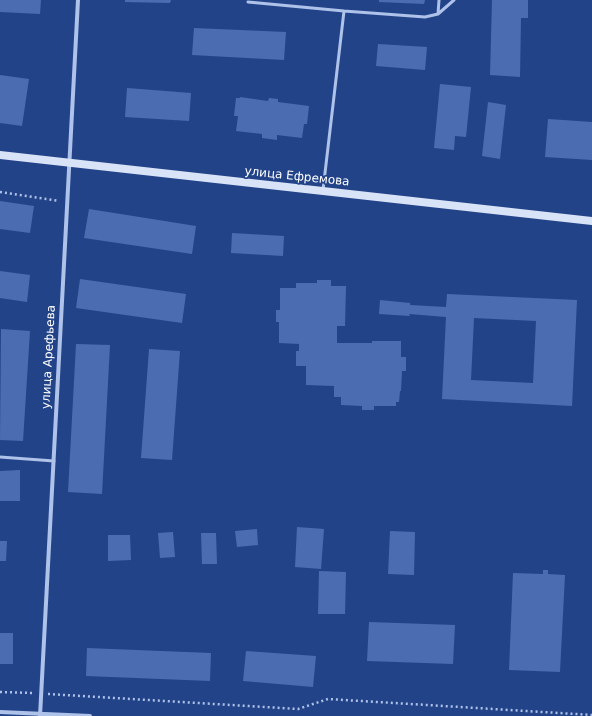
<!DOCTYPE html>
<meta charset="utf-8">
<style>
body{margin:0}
canvas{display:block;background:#224388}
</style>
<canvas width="592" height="716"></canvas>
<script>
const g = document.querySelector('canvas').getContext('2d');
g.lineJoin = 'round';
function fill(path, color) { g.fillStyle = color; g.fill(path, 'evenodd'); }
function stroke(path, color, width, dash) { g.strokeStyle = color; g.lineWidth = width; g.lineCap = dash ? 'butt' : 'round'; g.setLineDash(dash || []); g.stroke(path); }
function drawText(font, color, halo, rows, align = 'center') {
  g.font = font + ' "DejaVu Sans",sans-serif'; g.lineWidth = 3.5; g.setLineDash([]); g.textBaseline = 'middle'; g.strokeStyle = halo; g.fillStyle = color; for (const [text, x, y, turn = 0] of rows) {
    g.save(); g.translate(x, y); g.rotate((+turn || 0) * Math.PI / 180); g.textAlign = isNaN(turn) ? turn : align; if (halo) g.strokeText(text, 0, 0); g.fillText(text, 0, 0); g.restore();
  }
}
fill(new Path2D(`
 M0,0H41L40,14L0,12Z
 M125,0H171L170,3L125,2Z
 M379,0H425L424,4L379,2Z
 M492,0H528V18H521L520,77L490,75Z
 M194,28L286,32L284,60L192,55Z
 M378,44L427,47L425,70L376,66Z
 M0,75L29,79L22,126L0,123Z
 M440,84L471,87L466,137L455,136L454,150L434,148Z
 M127,88L191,93L189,121L125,117Z
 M240,97L268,101L269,98L278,99V102L309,106L307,124H304L302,138L277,135V140L262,138V134L236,131L238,116H234L236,98H240Z
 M488,102L506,105L500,159L482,156Z
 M548,119L592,122V160L545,157Z
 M0,201L34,206L30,233L0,229Z
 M89,209L196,226L192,254L84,238Z
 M232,233L284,236L283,256L231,253Z
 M0,271L30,275L27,302L0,298Z
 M80,279L186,294L182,323L76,308Z
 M317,280H331V286H346L345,326H337V343H372V341H401V357H406V371H402L401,391H400L399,402H396V406H374V410H362V406L341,405V397H334V386L306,385V366H296V351H299V344L279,343V322H276V310H280V288H296V283H317Z
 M447,294L577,300L572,406L442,399L446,317L409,314L410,316L379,314L380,300L410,303V305L446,307ZM474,318L536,321L533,383L471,380Z
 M1,329L30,331L23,441L0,440Z
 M76,344L110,345L102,494L68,492Z
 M149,349L180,351L172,460L141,458Z
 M20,470V501H0V471Z
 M297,527L324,529L321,569L295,567Z
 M257,529L258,545L237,547L235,531Z
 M390,531L415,532L414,575L388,574Z
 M173,532L175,557L160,558L158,533Z
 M201,533H216L217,564H202Z
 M108,535H130L131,560L108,561Z
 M0,541H7L6,561H0Z
 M543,570H548V574L565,575L560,672L509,670L513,573L543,574Z
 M319,571L346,572L345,614H318Z
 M369,622L455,625L453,664L367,661Z
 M0,633H13V664H0Z
 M87,648L211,653L210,681L86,676Z
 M246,651L316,656L313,687L243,681Z`), '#4b6cb0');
stroke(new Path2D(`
 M0,192L59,201
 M0,692L33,693
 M48,694L298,709L328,699L592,715`), '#aec2ea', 2.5, [2, 3]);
stroke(new Path2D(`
 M248,2L344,11
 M438,14L439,0
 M323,190L344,11L425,17L438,14L454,0
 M0,457L54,461`), '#aec2ea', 3);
stroke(new Path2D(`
 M0,712L90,716
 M40,716L78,0`), '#aec2ea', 4);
stroke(new Path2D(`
 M0,155L592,221`), '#d9e3f8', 8);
drawText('12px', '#fff', '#224388', [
 ["улица Ефремова",297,177,6],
 ["улица Арефьева",49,357,-87]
]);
</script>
